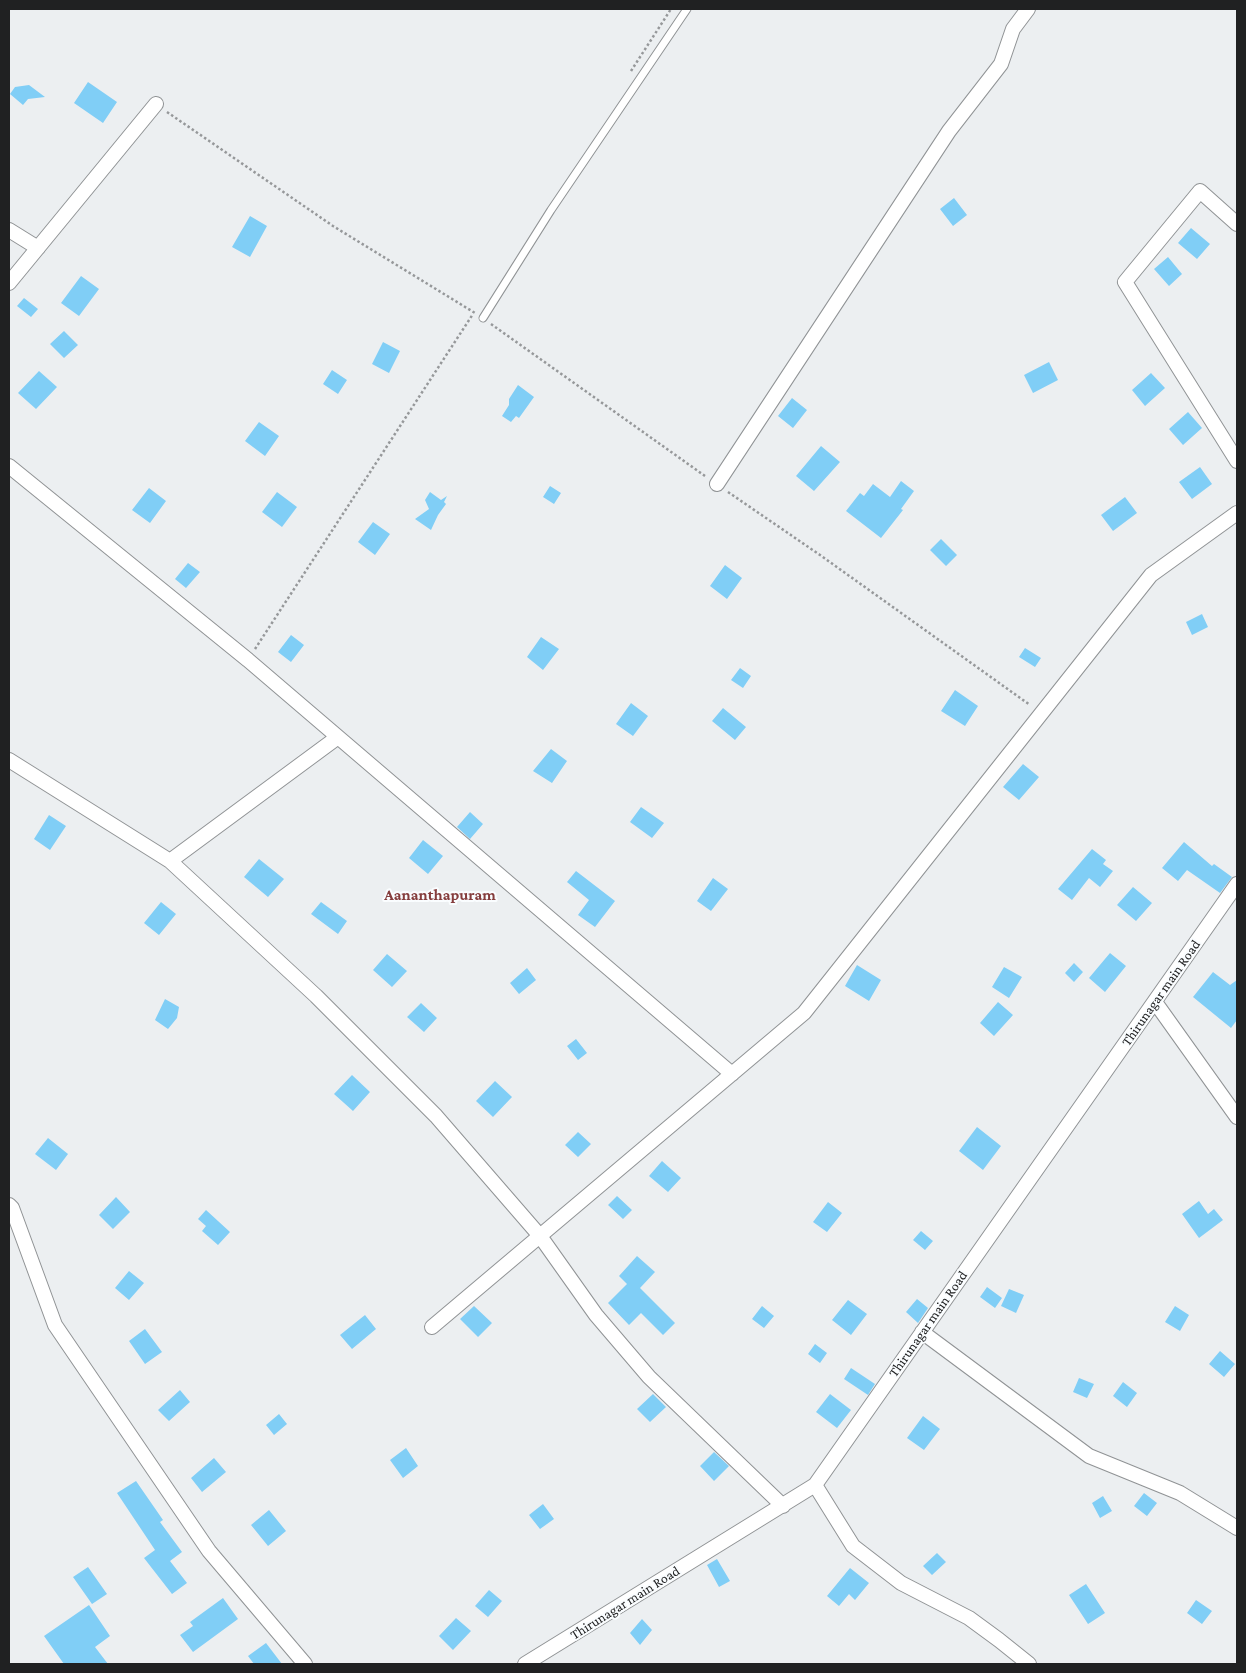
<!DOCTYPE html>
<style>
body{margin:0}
#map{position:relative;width:1246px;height:1673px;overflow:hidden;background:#eceff1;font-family:"Crimson Pro",serif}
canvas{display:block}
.frame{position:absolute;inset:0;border:10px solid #202122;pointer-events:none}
</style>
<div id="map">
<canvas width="1246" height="1673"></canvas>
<div class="frame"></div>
</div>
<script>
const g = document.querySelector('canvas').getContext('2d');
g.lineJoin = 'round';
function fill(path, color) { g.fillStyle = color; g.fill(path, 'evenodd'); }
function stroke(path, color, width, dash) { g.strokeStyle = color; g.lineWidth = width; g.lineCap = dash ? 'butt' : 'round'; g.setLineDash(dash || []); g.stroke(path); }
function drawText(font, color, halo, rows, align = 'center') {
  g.font = font + ' "Crimson Pro",serif'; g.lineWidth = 4; g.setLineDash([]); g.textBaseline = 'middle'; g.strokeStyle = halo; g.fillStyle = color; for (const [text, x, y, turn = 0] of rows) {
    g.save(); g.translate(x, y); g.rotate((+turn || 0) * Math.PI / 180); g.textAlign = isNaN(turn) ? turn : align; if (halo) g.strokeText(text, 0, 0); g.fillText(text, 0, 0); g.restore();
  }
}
fill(new Path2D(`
 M88,82L117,102L103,123L74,103Z
 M29,85L45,97L28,99L23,105L10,94L15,87Z
 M954,198L967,215L953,226L940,209Z
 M250,216L267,226L250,257L232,247Z
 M1191,228L1210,244L1197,259L1178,243Z
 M1168,257L1182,274L1169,286L1154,269Z
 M81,276L99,289L79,316L61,303Z
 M24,298L38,309L31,317L17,306Z
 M64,331L78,345L64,358L50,344Z
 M383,342L400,351L389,373L372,364Z
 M1049,362L1058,380L1033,393L1024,375Z
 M332,370L347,380L338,394L323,384Z
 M39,371L57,387L36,409L18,393Z
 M1151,373L1165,388L1145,406L1132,390Z
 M518,385L534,397L519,418L516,416L511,422L502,416L509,405V399Z
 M792,398L807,410L793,428L778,416Z
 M1188,412L1202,428L1183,445L1169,429Z
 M259,422L279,436L265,456L245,441Z
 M821,446L840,462L814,491L796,476Z
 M1200,467L1212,484L1192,499L1179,482Z
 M901,481L914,491L901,509L903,510L881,538L846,511L860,493L864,496L873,484L890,497Z
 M550,486L561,493L554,504L543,497Z
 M149,488L166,501L150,523L132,510Z
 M277,492L297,507L282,527L262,512Z
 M430,492L441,500L447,496L444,502L446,504L438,515L431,530L415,519L429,509L425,500Z
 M1125,497L1137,513L1113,531L1101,515Z
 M373,522L390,534L375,555L358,542Z
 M941,539L957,555L946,566L930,550Z
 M188,563L200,572L186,588L175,579Z
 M725,565L742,578L727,599L710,586Z
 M1202,614L1208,627L1192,635L1186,622Z
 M291,635L304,645L291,662L278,652Z
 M541,637L559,649L543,670L527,657Z
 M1025,648L1041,658L1035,667L1019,657Z
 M740,668L751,676L743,688L731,680Z
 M955,690L978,706L965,726L941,711Z
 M631,703L648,716L633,736L616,724Z
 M723,708L746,727L735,740L712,721Z
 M551,749L567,761L552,783L533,771Z
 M1023,764L1039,777L1019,800L1003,787Z
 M641,807L664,823L652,838L630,822Z
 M470,812L483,824L470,839L457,827Z
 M49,815L66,826L50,850L34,839Z
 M423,840L443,856L428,874L409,858Z
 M1184,842L1212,866L1214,864L1232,877L1220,893L1187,870L1178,881L1162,868Z
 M1092,849L1106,860L1103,864L1113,871L1100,887L1089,878L1072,900L1058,889Z
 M259,859L284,879L268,897L244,877Z
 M576,871L615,901L595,927L578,915L589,900L567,882Z
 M713,878L728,889L711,911L697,901Z
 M1133,887L1152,903L1136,921L1117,905Z
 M161,902L176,914L159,935L144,923Z
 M321,902L347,921L338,934L311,914Z
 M1110,953L1126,966L1105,992L1089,978Z
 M387,954L407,971L392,987L373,970Z
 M1074,963L1083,972L1074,982L1065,973Z
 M857,965L881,980L869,1001L845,986Z
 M1004,967L1022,977L1009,998L992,987Z
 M527,968L536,980L519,994L510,983Z
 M1213,972L1230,985L1237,980V1020L1231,1028L1193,997Z
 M165,999L179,1007L177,1018L168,1029L155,1020Z
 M998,1002L1013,1015L994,1036L980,1023Z
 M421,1003L437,1018L424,1032L407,1017Z
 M576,1039L587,1053L578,1060L567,1046Z
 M352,1075L370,1092L353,1111L334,1094Z
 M495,1081L512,1097L493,1117L476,1101Z
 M977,1127L1001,1146L983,1170L959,1151Z
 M578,1132L591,1144L578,1157L565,1145Z
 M48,1138L68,1154L56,1170L35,1154Z
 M662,1161L681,1178L668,1192L649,1176Z
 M617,1196L632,1210L623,1219L608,1205Z
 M116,1197L130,1212L113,1229L99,1215Z
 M1199,1201L1208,1214L1214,1209L1223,1220L1199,1238L1182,1214Z
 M828,1202L842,1213L827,1232L813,1222Z
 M206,1210L230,1232L218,1245L202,1231L206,1226L198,1219Z
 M921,1231L933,1241L925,1250L913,1240Z
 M637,1256L655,1272L640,1288L675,1323L663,1335L641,1313L629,1325L608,1303L627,1284L619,1276Z
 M129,1271L144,1283L129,1300L115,1288Z
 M987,1287L1002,1298L995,1308L980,1297Z
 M1009,1289L1024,1295L1016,1313L1001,1306Z
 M917,1299L928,1308L918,1323L906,1312Z
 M848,1300L867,1314L851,1335L832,1320Z
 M474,1306L492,1323L478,1337L460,1319Z
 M762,1306L774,1316L764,1328L752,1319Z
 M1175,1306L1189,1315L1180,1331L1165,1322Z
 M365,1315L376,1329L352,1349L340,1335Z
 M145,1329L162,1352L145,1364L129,1341Z
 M815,1344L827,1353L820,1363L808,1354Z
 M1220,1351L1235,1364L1224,1377L1209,1364Z
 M851,1368L875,1384L868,1395L844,1379Z
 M1079,1378L1094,1384L1087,1398L1073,1392Z
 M1123,1382L1137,1393L1127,1407L1113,1396Z
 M180,1390L190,1402L169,1421L158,1410Z
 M653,1394L666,1407L650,1422L637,1409Z
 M830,1394L851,1410L837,1428L816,1412Z
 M279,1414L287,1424L274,1435L266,1425Z
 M923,1416L940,1429L924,1450L907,1438Z
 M406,1448L418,1466L403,1478L390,1460Z
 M714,1452L729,1466L714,1481L700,1466Z
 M214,1458L226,1472L202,1492L191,1478Z
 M136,1481L163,1520L160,1522L182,1552L170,1561L187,1583L172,1594L144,1558L155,1550L117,1493Z
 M1144,1493L1157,1503L1147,1516L1134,1506Z
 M1103,1496L1112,1511L1100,1518L1092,1503Z
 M543,1504L554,1519L540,1529L529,1515Z
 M269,1510L286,1531L268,1546L251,1525Z
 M937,1553L946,1562L932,1575L923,1566Z
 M717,1559L730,1581L719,1587L707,1565Z
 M88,1567L107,1594L92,1604L73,1577Z
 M850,1568L869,1583L855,1600L849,1594L839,1606L827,1596Z
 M1086,1584L1105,1613L1088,1624L1069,1595Z
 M489,1590L502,1601L488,1617L475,1606Z
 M223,1598L238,1619L193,1652L180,1635L193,1626L190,1622Z
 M1196,1600L1212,1611L1202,1624L1187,1613Z
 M89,1605L110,1636L95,1647L108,1664H64L44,1636Z
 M456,1618L471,1631L453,1650L439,1636Z
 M642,1619L652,1630L640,1645L630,1633Z
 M266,1643L282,1664H254L248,1656Z`), '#80cef6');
const lane = new Path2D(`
 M483,318L551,210L687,9`);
const street = new Path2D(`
 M1237,224L1200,191L1125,282L1237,461
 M9,230L38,248
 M9,283L156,104
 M9,466L248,660L732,1074
 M717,484L949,131L1001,64L1013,29L1028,9
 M9,760L170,861L316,996L436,1116L540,1236L596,1315L649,1377L783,1506
 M170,861L338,737
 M1155,1002L1237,1117
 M9,1205L12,1208L55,1325L209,1551L305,1664
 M432,1327L804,1013L1151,575L1237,513
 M922,1332L1089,1456L1180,1493L1237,1528
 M815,1485L853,1546L901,1583L969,1618L999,1640L1029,1664
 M525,1664L815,1485L1237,884`);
stroke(lane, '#909395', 9);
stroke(street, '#909395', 16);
stroke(new Path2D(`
 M631,71L671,9
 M167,112L333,226L475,313
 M491,324L705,476
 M728,492L820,555L1030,705
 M255,649L473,314`), '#96989a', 2.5, [2.5, 2.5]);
stroke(lane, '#fff', 7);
stroke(street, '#fff', 14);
drawText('14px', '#202122', '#fafdff', [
 ["Thirunagar main Road",1161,993,-55],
 ["Thirunagar main Road",928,1324,-55],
 ["Thirunagar main Road",625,1603,-32]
]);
drawText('bold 16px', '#853d3d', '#fafdff', [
 ["Aananthapuram",440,895]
]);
</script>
